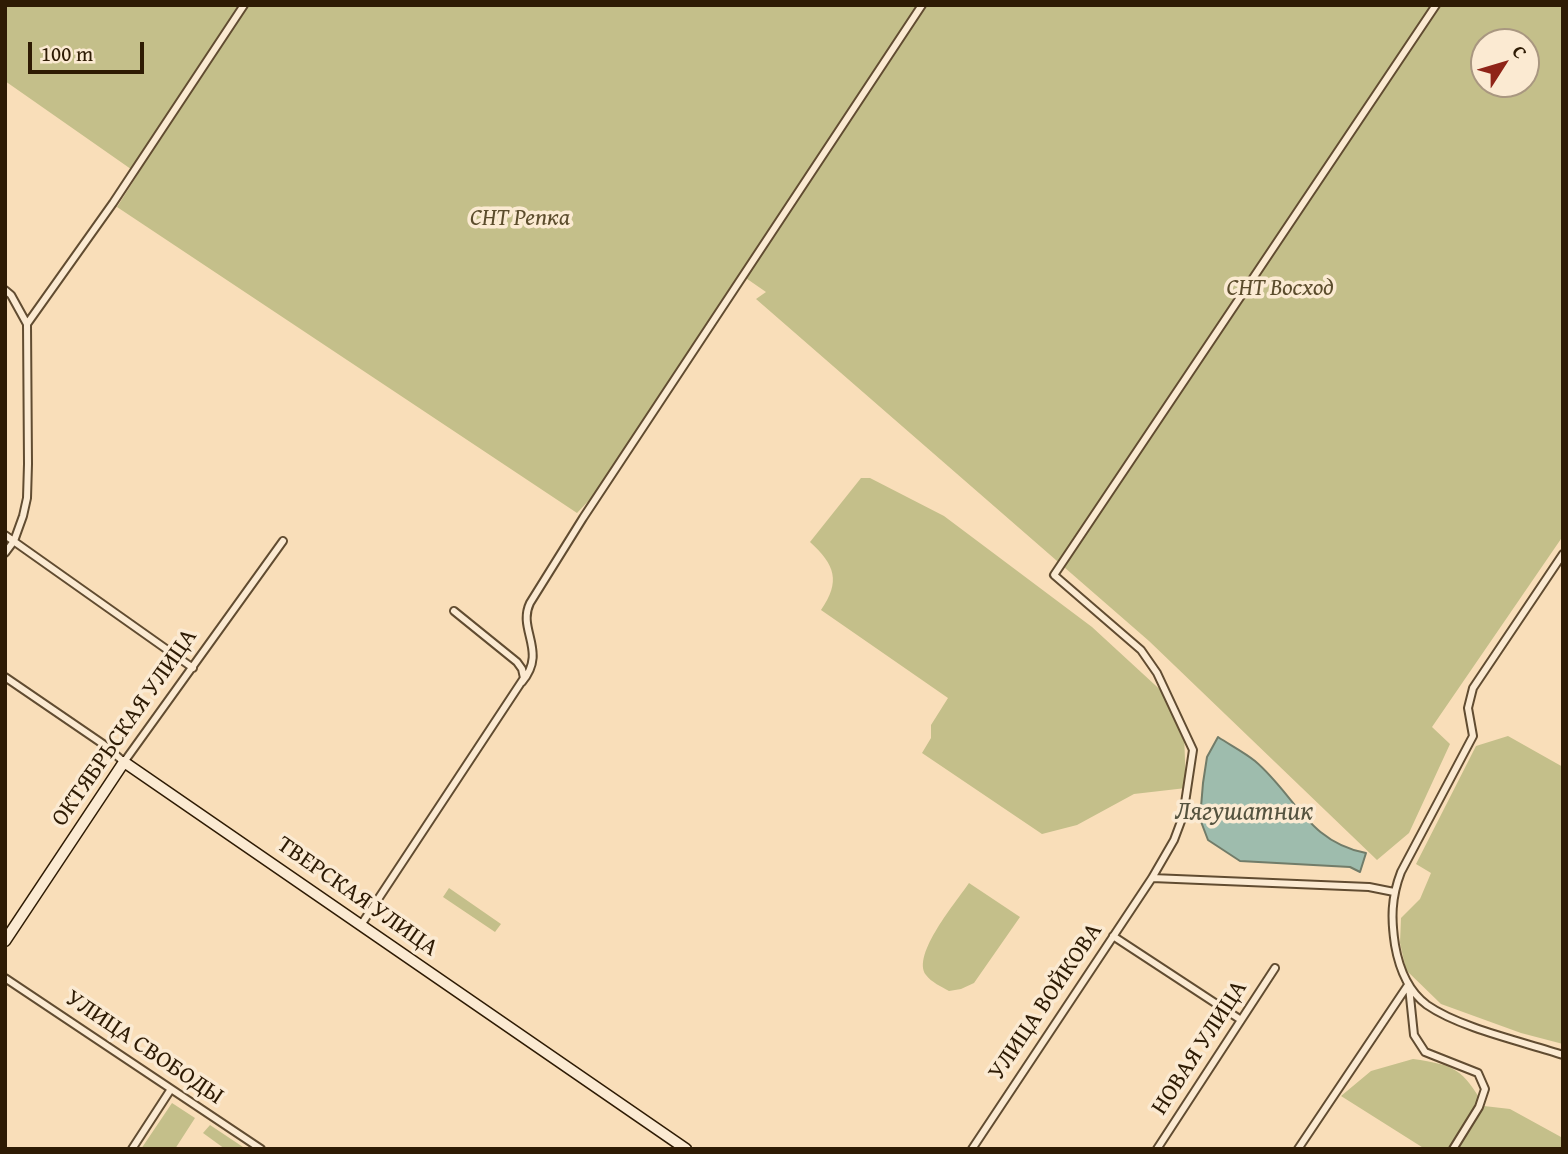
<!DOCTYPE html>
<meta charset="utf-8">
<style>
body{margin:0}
#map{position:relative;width:1568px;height:1154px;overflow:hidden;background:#f9deb9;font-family:"Gentium Book Plus",serif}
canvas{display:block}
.frame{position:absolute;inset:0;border:7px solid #2e1b04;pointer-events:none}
.north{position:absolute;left:1470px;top:28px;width:70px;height:70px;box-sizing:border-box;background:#fbead2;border:2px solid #a99780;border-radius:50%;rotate:53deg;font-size:19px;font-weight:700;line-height:28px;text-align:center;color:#2e1b04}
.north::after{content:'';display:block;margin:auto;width:24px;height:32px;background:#8f2418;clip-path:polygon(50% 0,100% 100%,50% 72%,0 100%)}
.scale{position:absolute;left:28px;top:42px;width:116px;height:32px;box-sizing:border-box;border:4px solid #2e1b04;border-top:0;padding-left:9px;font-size:21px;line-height:24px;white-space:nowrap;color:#2e1b04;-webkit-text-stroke:5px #fbead2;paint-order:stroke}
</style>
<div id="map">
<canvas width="1568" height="1154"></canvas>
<div class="frame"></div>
<div class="north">С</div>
<div class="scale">100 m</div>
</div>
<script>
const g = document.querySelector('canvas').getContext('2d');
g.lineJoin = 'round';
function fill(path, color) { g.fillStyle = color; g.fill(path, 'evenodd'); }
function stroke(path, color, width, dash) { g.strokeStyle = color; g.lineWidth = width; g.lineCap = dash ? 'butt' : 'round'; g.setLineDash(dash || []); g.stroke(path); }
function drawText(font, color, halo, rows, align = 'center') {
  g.font = font + ' "Gentium Book Plus",serif'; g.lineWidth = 7; g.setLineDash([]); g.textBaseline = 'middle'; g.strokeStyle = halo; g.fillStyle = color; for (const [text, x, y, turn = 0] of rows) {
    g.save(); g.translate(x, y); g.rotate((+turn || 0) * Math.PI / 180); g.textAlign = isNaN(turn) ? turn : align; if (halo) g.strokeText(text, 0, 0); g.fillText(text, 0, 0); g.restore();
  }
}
fill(new Path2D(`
 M5,5H1563V536L1432,727L1450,744L1409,833L1377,860L1149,641L756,299L766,292L740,274L597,492L577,513L117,207L138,174L5,81ZM1484,42H1526V84H1484Z
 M861,478H870L944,516L1092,627L1167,696L1184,733L1186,788L1134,794L1077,825L1042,834L922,753L931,738V725L948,698L821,610C841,581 835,565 810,542Z
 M1508,736L1563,767V1044L1521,1033L1441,1004L1406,970L1400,943L1401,918L1420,899L1431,873L1416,864L1476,746Z
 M969,883L1020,917L974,983L961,989L949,991C942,987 931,982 926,975C911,955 957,901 969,883Z
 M449,888L501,924L495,932L443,897Z
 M1413,1059C1455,1065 1463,1069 1484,1106L1510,1109L1561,1137L1563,1149H1425L1341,1096L1371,1071Z
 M172,1103L195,1118L175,1149H141Z
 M210,1125L246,1149H225L203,1133Z`), '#c4bf8a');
const water = new Path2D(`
 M1218,737C1230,745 1244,752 1255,761C1295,795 1308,842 1366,853L1360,872L1350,867L1240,861L1208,840L1200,819L1203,783L1207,757Z`);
fill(water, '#9ebcad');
stroke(water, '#717c69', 2);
const minor = new Path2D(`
 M5,290L11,295L27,324L28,464L27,498L23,516L14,541L5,553
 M27,324L113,203L244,5
 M5,535L193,668
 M1563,554L1473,688L1468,708L1473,736L1401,872C1391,898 1391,919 1395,945C1399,968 1408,991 1427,1005C1460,1028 1524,1042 1563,1055
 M5,677L103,744L124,762L283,541
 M522,682C548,651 517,630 530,603L583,518L922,5
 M1152,878L1369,887L1394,892
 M361,925L524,678L522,669L517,662L454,611
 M1113,936L1241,1020
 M5,978L261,1149
 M1409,987L1414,1035L1425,1052L1478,1073L1485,1089L1479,1107L1453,1149
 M132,1149L171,1089
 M972,1149L1152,878L1174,840L1183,816L1193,750L1157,673L1141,650L1054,575L1436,5
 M1157,1149L1275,968
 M1298,1149L1408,985`);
const secondary = new Path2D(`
 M5,941L124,762L686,1149`);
stroke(minor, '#614c31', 10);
stroke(secondary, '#2e1b04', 13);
stroke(minor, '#fbead2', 6);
stroke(secondary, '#fbead2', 10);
drawText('italic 24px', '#5b4c2c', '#fbead2', [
 ["СНТ Репка",520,219],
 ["СНТ Восход",1280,289]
]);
drawText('24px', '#2e1b04', '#fbead2', [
 ["ОКТЯБРЬСКАЯ УЛИЦА",125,728,-55],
 ["ТВЕРСКАЯ УЛИЦА",357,897,35],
 ["УЛИЦА ВОЙКОВА",1046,1002,-56],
 ["УЛИЦА СВОБОДЫ",144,1048,34],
 ["НОВАЯ УЛИЦА",1200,1048,-57]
]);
drawText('italic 26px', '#55533f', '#fbead2', [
 ["Лягушатник",1244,812]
]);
</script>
